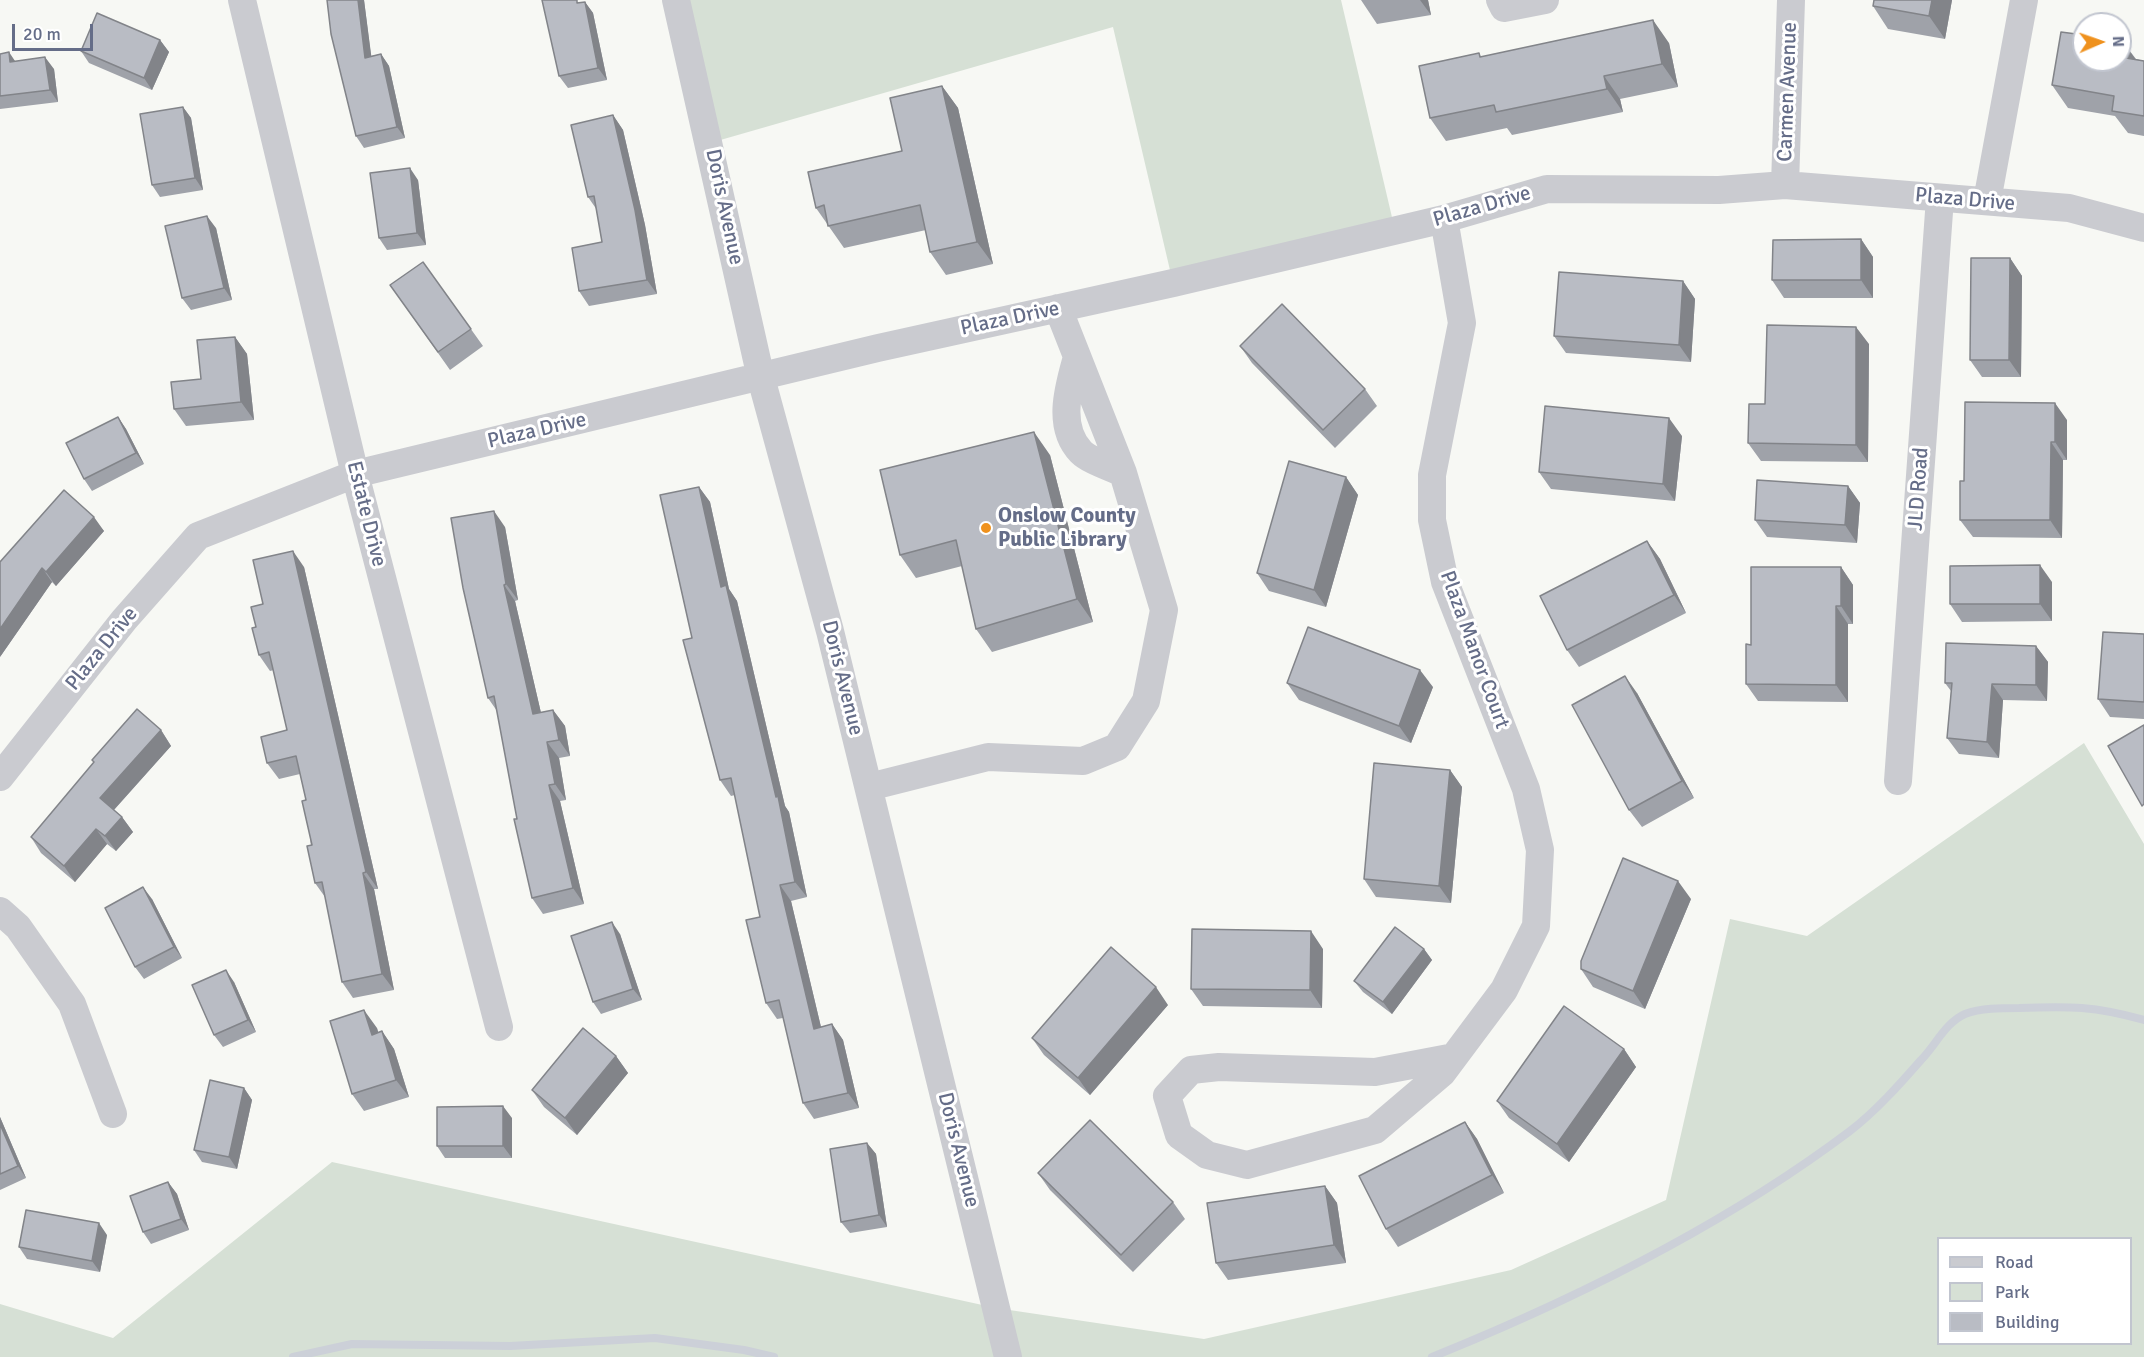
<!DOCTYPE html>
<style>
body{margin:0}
#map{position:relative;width:2144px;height:1357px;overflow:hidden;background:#f7f8f4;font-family:Signika,sans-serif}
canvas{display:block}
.legend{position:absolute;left:1937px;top:1237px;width:195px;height:108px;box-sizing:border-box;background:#fff;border:2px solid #c1c5cf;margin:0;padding:8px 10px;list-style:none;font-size:18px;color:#656d88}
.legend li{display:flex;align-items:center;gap:12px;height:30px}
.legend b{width:30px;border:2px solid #c1c5cf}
.north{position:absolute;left:2072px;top:12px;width:60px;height:60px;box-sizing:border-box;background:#fff;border:2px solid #c1c5cf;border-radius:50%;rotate:88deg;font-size:16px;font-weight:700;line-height:24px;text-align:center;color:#656d88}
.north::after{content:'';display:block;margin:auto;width:21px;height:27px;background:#ef911d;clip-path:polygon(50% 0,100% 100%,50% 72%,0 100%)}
.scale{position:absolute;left:12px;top:24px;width:81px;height:27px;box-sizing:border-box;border:3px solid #656d88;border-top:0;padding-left:8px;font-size:18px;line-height:21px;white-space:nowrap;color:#656d88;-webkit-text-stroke:4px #fff;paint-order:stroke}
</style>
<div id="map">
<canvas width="2144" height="1357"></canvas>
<ul class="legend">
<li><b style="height:8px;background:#cacbd0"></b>Road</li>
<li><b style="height:16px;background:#d6e0d5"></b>Park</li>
<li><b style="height:16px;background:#b9bcc4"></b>Building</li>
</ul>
<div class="north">N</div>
<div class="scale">20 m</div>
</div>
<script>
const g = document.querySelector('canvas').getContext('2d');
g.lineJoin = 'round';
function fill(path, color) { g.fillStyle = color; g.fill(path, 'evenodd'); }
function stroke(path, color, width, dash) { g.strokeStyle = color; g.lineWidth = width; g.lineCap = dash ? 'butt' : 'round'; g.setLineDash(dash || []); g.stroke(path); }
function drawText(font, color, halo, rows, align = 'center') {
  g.font = font + ' Signika,sans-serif'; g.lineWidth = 6; g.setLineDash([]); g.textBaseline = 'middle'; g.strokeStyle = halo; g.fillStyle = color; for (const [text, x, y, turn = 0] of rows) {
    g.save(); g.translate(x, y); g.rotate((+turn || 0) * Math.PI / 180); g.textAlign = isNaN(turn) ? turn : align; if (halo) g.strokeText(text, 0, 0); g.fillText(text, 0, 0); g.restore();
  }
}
fill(new Path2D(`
 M676,0H1341L1395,230L1173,283L1113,27L710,143Z
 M2084,743L2144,844V1357H0V1304L113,1338L332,1162L996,1308L1204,1339L1511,1270L1666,1200L1730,919L1807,936ZM1938,1238H2130V1344H1938Z`), '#d6e0d5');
stroke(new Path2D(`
 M293,1357L352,1344L510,1346L655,1338L744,1350L774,1357
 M1432,1357C1578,1298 1724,1226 1850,1131C1876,1111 1900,1084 1921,1060C1935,1046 1946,1022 1965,1014C1981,1008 2001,1008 2019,1008C2069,1006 2095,1006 2144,1020`), '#ccd0d8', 8);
stroke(new Path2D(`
 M242,0L355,474L499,1027
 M676,0L761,378L830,631L1008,1357
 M1500,0L1504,8L1545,0
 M1785,185L1791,0
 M1987,201L2024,0
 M1444,219L1462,323L1432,475V520L1445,582L1526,789L1540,850L1536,926L1504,990L1442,1073L1375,1130L1247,1165L1207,1155L1179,1135L1167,1096L1191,1070L1219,1067L1375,1072L1454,1057
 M1077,357C1069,386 1056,426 1081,452C1090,461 1111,467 1123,473
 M0,777L124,620L198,536L355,474L878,348L1173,283L1444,219L1547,189L1719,190L1785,185L2069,208L2144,228
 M1898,781L1940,198
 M869,787L988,757L1083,761L1117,747L1146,701L1164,610L1123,473L1058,308
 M0,911L18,927L72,1004L113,1114`), '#cacbd0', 28);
fill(new Path2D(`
 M327,0H364L371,56L381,54L389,66L405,138L364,148L356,136Z
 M1361,0H1428L1431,15L1377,24Z
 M1874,0H1952L1945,39L1888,29L1873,6Z
 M583,2H585L593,13L607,80L568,88L559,76Z
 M160,40L169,52L152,90L89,63L81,51Z
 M2123,42L2136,59L2144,61V136L2128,133L2115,116L2068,108L2052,85Z
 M1669,43L1678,87L1620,99L1623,112L1512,135L1507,128L1446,141L1430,118L1479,53L1481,57Z
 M0,54L15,61L54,69L58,102L0,109Z
 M942,86L958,108L993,264L946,275L930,252L926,230L844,248L816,208L902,151Z
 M183,107L191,118L203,190L160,197L152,185Z
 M613,115L623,130L645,225L657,294L589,306L579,291L602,242L597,210L588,197Z
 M418,180L426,245L387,250L379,238Z
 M216,228L232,300L191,310L182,298Z
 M1861,239L1873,257V298H1784L1772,280Z
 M2010,258L2022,276L2021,377H1982L1970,360Z
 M423,262L483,346L450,370L390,285Z
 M1683,281L1695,299L1691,362L1566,353L1554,336Z
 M235,337L247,354L254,420L186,426L174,409L201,379Z
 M1869,344L1868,462L1761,461L1748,443L1765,404Z
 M1240,346L1365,389L1377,406L1335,448L1252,363Z
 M118,417L126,429L144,464L92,491L84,479Z
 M2067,420V460H2063L2062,538L1973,537L1960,520L1964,481Z
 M1682,436L1675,501L1551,489L1539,472Z
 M1050,455L1093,622L992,652L976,629L962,566L916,578L900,555Z
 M1346,477L1358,495L1326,607L1269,591L1257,573Z
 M1848,486L1860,503L1857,543L1767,537L1755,520Z
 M699,487L710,502L729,589L737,601L785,806L789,812L807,897L791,901L821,1027L832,1024L843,1040L859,1108L814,1119L803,1103L783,1018L777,1019L766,1003L760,917L735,795L731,796L720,780L692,638Z
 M64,490L104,531L56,586L52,582L0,657Z
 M505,527L518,600L515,601L541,713L553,710L565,726L570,756L559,758L566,800L560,801L584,904L543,914L532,898L497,711L488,698Z
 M1647,541L1660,559L1686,613L1579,667L1567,650Z
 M304,567L378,889H374L394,990L353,998L342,982L325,897L315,883L306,800L300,774L279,779L267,763L287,730L274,670L270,671L259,655L256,627L263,604Z
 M1841,567L1853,585V624H1848V702L1758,701L1746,684L1751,645Z
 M2052,582V621L1962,622L1950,604Z
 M2144,634V719L2110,717L2098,699Z
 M2036,646L2048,662L2047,701L2003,700L1999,758L1959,754L1947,738L1951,691L1945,683Z
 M1287,683L1433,687L1411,743L1299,700Z
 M1637,693L1694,798L1642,827L1629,810Z
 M161,730L171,746L114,810L122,817L133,832L116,851L107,844L75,882L41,853L31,837L94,763L92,760Z
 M1450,770L1462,787L1451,903L1376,897L1364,879Z
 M152,899L182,958L144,979L135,967Z
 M1691,899L1645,1009L1593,987L1581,969Z
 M620,934L642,1000L601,1014L593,1002Z
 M1323,949L1322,1008L1203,1006L1191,989Z
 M1424,949L1432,960L1392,1014L1363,992L1354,981Z
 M234,982L256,1032L223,1047L214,1035Z
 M1168,1005L1090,1095L1044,1055L1032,1038Z
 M377,1028L378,1033L382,1031L394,1049L409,1097L364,1111L352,1094Z
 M1624,1049L1636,1067L1569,1162L1509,1118L1497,1101Z
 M616,1056L628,1073L577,1135L544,1107L532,1090Z
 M244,1088L252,1100L237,1169L202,1162L194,1150Z
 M0,1117L26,1178L0,1190Z
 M512,1118V1158H445L437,1146Z
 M1465,1122L1477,1139L1504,1193L1398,1247L1386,1229Z
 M867,1143L876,1154L887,1227L850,1233L841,1222Z
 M1038,1173L1173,1202L1185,1219L1133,1272L1050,1190Z
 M168,1182L177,1194L189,1230L151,1244L143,1232Z
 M1325,1186L1337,1203L1346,1263L1228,1280L1216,1263Z
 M107,1235L100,1272L27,1259L19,1247Z`), '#9fa2a9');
fill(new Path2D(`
 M358,0H364L373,69L365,58Z
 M1420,0H1428L1431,15Z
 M1932,0H1952L1945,39L1929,16Z
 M585,2L593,13L607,80L598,68Z
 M1653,20L1669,43L1678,87L1662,64Z
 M160,40L169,52L152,90L144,78Z
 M2123,42L2139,64L2120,57Z
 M9,52L17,64L10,62Z
 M381,54L389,66L405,138L397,127Z
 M45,57L54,69L58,102L50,90Z
 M1604,76L1620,99L1623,112L1607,89Z
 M942,86L958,108L993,264L977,242Z
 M183,107L191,118L203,190L195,178Z
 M613,115L623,130L645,225L657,294L647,280Z
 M410,168L418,180L426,245L417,233Z
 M207,216L216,228L232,300L224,288Z
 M1861,239L1873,257V298L1861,280Z
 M2010,258L2022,276L2021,377L2009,360Z
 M1683,281L1695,299L1691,362L1679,345Z
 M1856,327L1869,344L1868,462L1856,445Z
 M235,337L247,354L254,420L241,402Z
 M2055,403L2067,420V460L2055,442Z
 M118,417L126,429L144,464L136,453Z
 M1669,418L1682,436L1675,501L1663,484Z
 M1034,432L1050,455L1093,622L1077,599Z
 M2051,442L2063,460L2062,538L2050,520Z
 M1346,477L1358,495L1326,607L1314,590Z
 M1848,486L1860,503L1857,543L1845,525Z
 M699,487L710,502L729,589L737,601L785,806L789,812L807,897L795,882L776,797L721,587Z
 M494,511L505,527L518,600L506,584Z
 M94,517L104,531L56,586L46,572Z
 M1647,541L1660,559L1686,613L1674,595Z
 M293,551L304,567L378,889L366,872Z
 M2040,565L2052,582V621L2040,604Z
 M1841,567L1853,585V624L1841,606Z
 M42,568L52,582L0,657V629Z
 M504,585L515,601L545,730L533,714Z
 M1836,606L1848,624V702L1836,685Z
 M2036,646L2048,662L2047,701L2036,685Z
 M1420,670L1433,687L1411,743L1399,726Z
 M1625,676L1637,693L1694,798L1682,781Z
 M1992,684L2003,700L1999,758L1987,742Z
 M553,710L565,726L570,756L559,740Z
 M161,730L171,746L111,813L100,798Z
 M547,742L559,758L566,800L555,784Z
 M1450,770L1462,787L1451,903L1439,886Z
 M549,785L560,801L584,904L573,888Z
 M122,817L133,832L116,851L105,836Z
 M96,829L107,844L75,882L64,866Z
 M363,873L374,889L394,990L382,974Z
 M1678,881L1691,899L1645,1009L1633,991Z
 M780,885L791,901L825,1044L814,1029Z
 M143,887L152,899L182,958L174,947Z
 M612,922L620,934L642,1000L633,989Z
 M1311,931L1323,949L1322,1008L1310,990Z
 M1424,949L1432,960L1392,1014L1383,1002Z
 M226,970L234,982L256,1032L248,1020Z
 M1156,987L1168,1005L1090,1095L1078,1078Z
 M364,1010L377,1028L384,1052L372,1035Z
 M832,1024L843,1040L859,1108L848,1093Z
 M382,1031L394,1049L409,1097L396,1080Z
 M1624,1049L1636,1067L1569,1162L1557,1144Z
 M616,1056L628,1073L577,1135L565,1118Z
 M244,1088L252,1100L237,1169L229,1157Z
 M503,1106L512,1118V1158L503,1146Z
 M0,1117L26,1178L18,1166L0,1124Z
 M1465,1122L1477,1139L1504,1193L1492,1175Z
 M867,1143L876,1154L887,1227L879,1215Z
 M168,1182L177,1194L189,1230L181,1219Z
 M1325,1186L1337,1203L1346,1263L1334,1245Z
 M99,1223L107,1235L100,1272L92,1261Z`), '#828489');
const building = new Path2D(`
 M327,0H358L365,58L381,54L397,127L356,136L331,34Z
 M542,0H577V3L585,2L598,68L559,76Z
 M1874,0H1932L1929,16L1873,6Z
 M97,13L160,40L144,78L81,51Z
 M1653,20L1662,64L1604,76L1607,89L1496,112L1494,105L1430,118L1419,66L1479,53L1480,57Z
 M2061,32L2084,35V60H2120V41L2123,42L2120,57L2144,61V116L2112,111L2114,96L2052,85Z
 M9,52L10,62L45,57L50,90L0,96V54Z
 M942,86L977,242L930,252L920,205L828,226L824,205L816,208L808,172L902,151L890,98Z
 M183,107L195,178L152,185L140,114Z
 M613,115L635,210L647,280L579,291L572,248L602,242L594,196L588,197L571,125Z
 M410,168L417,233L379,238L370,173Z
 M207,216L224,288L182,298L165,226Z
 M1861,239V280H1772L1773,240Z
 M1971,258H2010L2009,360H1970Z
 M423,262L471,329L438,352L390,285Z
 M1559,272L1683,281L1679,345L1554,336Z
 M1282,304L1365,389L1323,430L1240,346Z
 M1767,325L1856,327V445L1748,443L1749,404H1765Z
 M235,337L241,402L174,409L171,382L201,379L197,340Z
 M1965,402L2055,403V442H2051L2050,520H1960V481H1964Z
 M1545,406L1669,418L1663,484L1539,472Z
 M118,417L136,453L84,479L66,443Z
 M1034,432L1077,599L976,629L956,540L900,555L880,470Z
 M1289,461L1346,477L1314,590L1257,573Z
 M1757,480L1848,486L1845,525L1755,520Z
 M699,487L721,587L726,585L776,797L778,796L795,882L780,885L814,1029L832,1024L848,1093L803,1103L779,1000L766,1003L746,920L760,917L731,778L720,780L683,640L692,638L660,495Z
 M64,490L94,517L46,572L42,568L0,629V562Z
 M494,511L506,584L504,585L533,714L553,710L559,740L547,742L555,784L549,785L573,888L532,898L514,819H517L494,696L488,698L463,588L451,518Z
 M1647,541L1674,595L1567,650L1540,596Z
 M293,551L366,872L363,873L382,974L342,982L322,882L315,883L307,846L312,845L302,801L306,800L296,756L267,763L261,737L287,730L269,652L259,655L252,628L256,627L251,607L263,604L253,560Z
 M2040,565V604H1950V566Z
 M1751,567H1841V606H1836V685L1746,684V644L1751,645Z
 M1308,627L1420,670L1399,726L1287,683Z
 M2103,632L2144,634V702L2098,699Z
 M1946,643L2036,646V685L1992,684L1987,742L1947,738L1952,683H1945Z
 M1625,676L1682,781L1629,810L1572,705Z
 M137,709L161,730L100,798L122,817L105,836L96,829L64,866L31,837L94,762L92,760Z
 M2144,725V804L2142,806L2108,746Z
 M1374,763L1450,770L1439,886L1364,879Z
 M1623,858L1678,881L1633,991L1581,969V961Z
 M143,887L174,947L135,967L105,908Z
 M612,922L633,989L593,1002L571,936Z
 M1395,927L1424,949L1383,1002L1354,981Z
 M1192,929L1311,931L1310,990L1191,989Z
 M1111,947L1156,987L1078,1078L1032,1038Z
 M226,970L248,1020L214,1035L192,985Z
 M1564,1006L1624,1049L1557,1144L1497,1101Z
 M364,1010L372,1035L382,1031L396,1080L352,1094L330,1021Z
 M583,1028L616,1056L565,1118L532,1090Z
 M210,1080L244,1088L229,1157L194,1150Z
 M503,1106V1146H437V1107Z
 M1090,1120L1173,1202L1121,1255L1038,1173Z
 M1465,1122L1492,1175L1386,1229L1359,1176Z
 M0,1124L18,1166L0,1174Z
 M867,1143L879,1215L841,1222L830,1149Z
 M168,1182L181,1219L143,1232L130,1196Z
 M1325,1186L1334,1245L1216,1263L1207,1203Z
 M26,1210L99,1223L92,1261L19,1247Z`);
fill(building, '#b9bcc4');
stroke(building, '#828489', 1.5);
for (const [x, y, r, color] of [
 [986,528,6,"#ef911d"]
]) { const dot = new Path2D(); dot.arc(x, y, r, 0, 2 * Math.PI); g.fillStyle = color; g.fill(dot); stroke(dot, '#fff', 2); }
drawText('21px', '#656d88', '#fff', [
 ["Carmen Avenue",1788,92,-88],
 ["Plaza Drive",1965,200,5],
 ["Doris Avenue",724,207,78],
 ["Plaza Drive",1482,207,-16],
 ["Plaza Drive",1010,319,-12],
 ["Plaza Drive",537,431,-13],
 ["JLD Road",1919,489,-86],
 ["Estate Drive",366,514,76],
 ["Plaza Drive",102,649,-51],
 ["Plaza Manor Court",1474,650,70],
 ["Doris Avenue",842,678,76],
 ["Doris Avenue",958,1150,76]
]);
drawText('bold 21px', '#656d88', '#fff', [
 ["Onslow County",998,516],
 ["Public Library",998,540]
], 'left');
</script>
